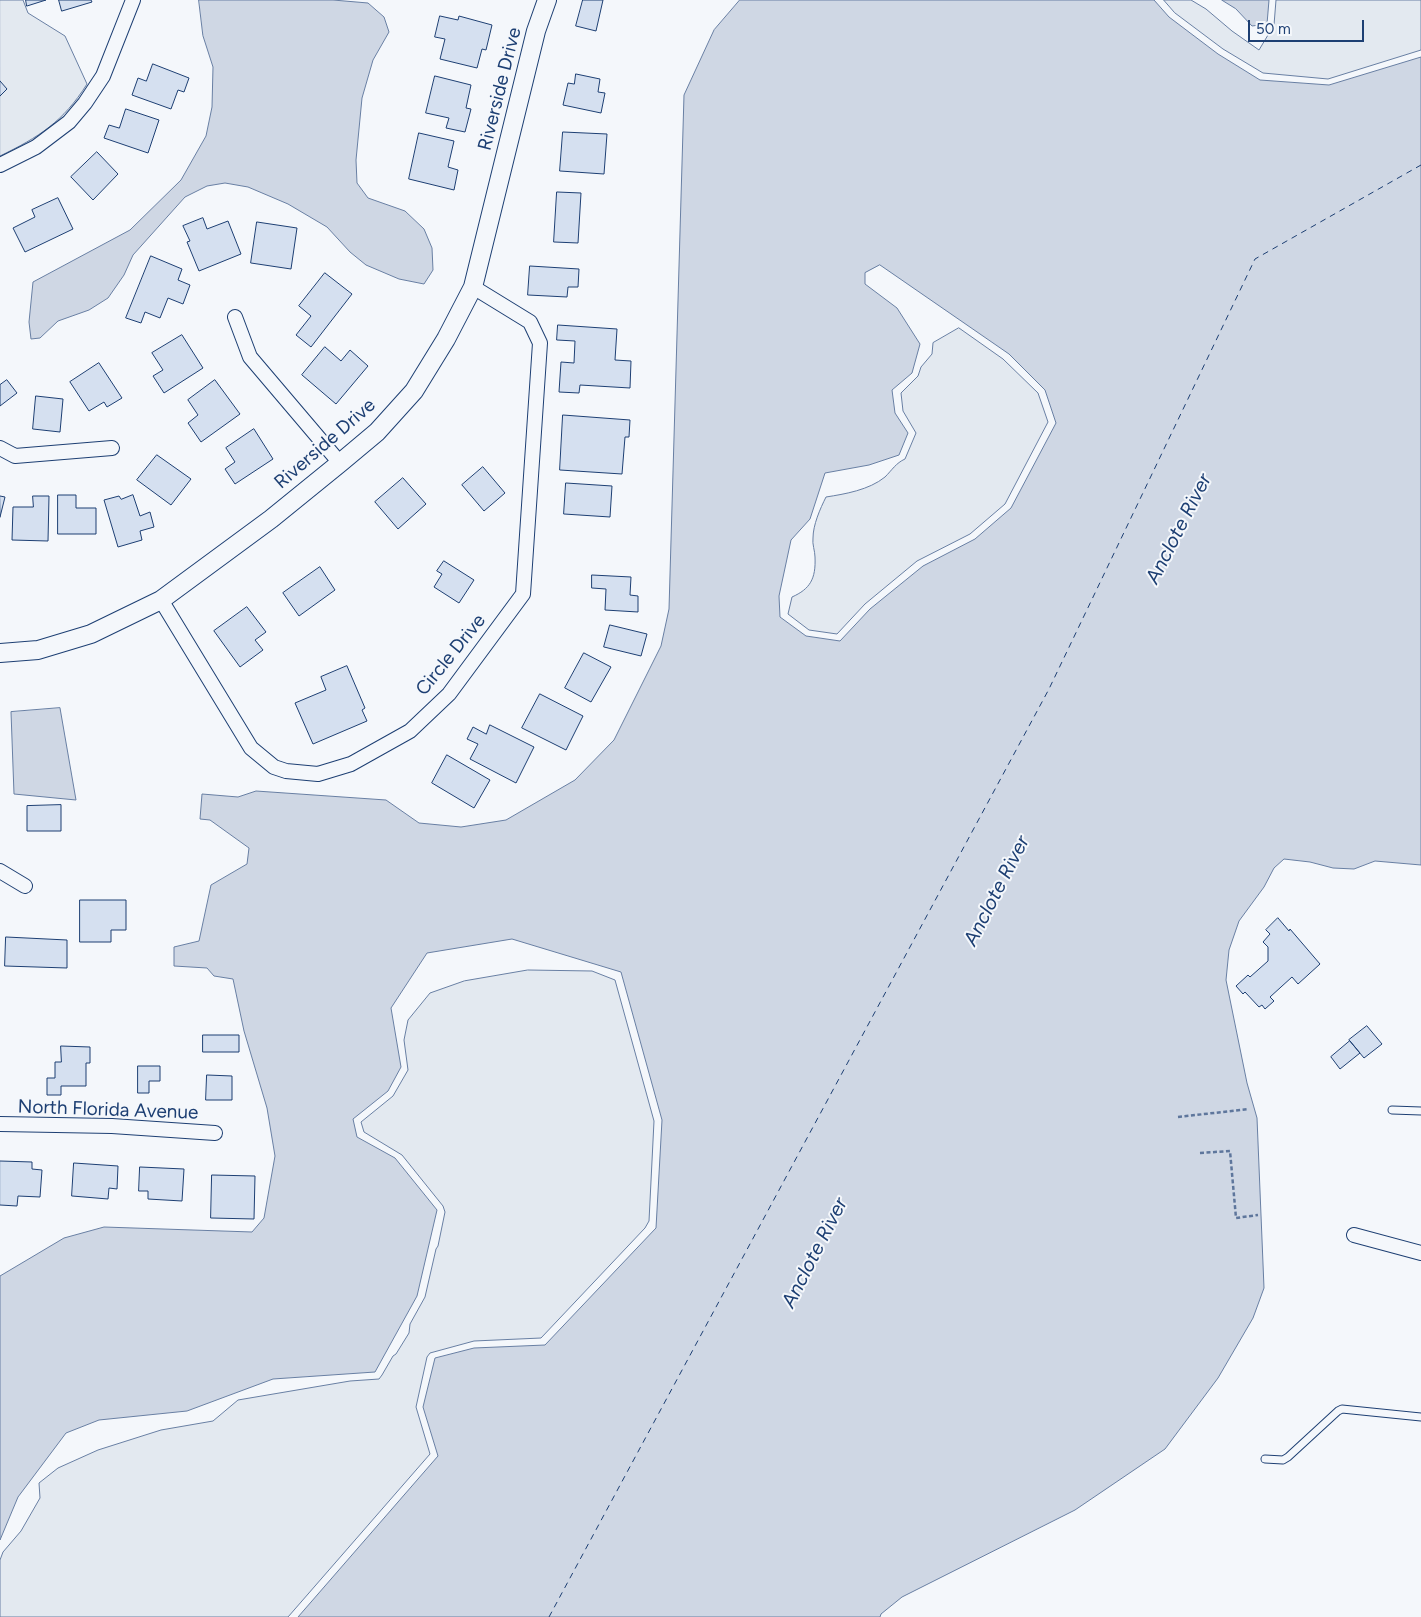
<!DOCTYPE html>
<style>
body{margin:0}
#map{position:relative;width:1421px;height:1617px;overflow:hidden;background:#f4f7fb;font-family:Figtree,sans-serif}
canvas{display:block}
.scale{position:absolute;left:1248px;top:20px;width:116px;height:22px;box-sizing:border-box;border:2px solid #1d3f73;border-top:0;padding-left:6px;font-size:15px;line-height:18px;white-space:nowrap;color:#1d3f73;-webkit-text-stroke:4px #f4f7fb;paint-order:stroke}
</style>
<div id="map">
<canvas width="1421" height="1617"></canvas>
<div class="scale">50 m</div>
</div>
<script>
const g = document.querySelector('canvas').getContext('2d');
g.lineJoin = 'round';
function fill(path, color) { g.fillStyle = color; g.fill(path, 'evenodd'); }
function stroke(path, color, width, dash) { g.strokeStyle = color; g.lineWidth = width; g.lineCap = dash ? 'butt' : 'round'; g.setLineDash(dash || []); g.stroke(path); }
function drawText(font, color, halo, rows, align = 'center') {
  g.font = font + ' Figtree,sans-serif'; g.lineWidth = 4; g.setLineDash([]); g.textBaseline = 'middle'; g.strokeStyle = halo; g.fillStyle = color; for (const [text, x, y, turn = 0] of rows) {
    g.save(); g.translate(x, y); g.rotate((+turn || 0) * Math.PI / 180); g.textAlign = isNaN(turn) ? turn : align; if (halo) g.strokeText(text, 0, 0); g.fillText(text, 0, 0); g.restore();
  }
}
const green = new Path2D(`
 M0,0H23L28,13L65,36L87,84C63,122 39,137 0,156Z
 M1164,0H1191L1206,9L1232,31L1259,50L1274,25L1276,0H1421V50L1328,79L1263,73L1223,49L1175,13Z
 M959,328L1003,359L1038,393L1048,422L1005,504L970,534L917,561L865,604L837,634L809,630L788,614L792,597C810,589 816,579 815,557C815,551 812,544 813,538C813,525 820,509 826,497C845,494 869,490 885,477C892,470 896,463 905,459L916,433L903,411L901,393L918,376L921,367L932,354L933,343Z
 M528,970L592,971L615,980L654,1121L649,1221L645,1228L541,1338L474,1341L430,1353L427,1357L416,1407L430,1454L288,1617H0V1560L3,1552L21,1531L40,1498L39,1483L58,1468L98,1450L161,1430L213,1421L238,1400L350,1381L379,1379L382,1375L393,1356L396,1354L409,1333L410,1324L425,1297L436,1249L438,1246L445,1212L443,1206L402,1155L364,1132L361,1122L393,1096L408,1070L404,1040L408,1020L430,993L464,981Z`);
fill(green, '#e3e9f0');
stroke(green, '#687fa3', 1);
const water = new Path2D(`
 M199,0H333L368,3L384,17L389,32L373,60L362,98L356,160L357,183L368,198L405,211L424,229L432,248L433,270L424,284L399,279L366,265L350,252L327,227L288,204L248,187L225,183L207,186L185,197L133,255L124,275L108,298L89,310L58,321L40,338L31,339L29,322L33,282L130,230L181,180L206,136L212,107L213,67L203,36Z
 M740,0H1154L1169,17L1218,54L1260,80L1329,85L1421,57V865L1375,861L1354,869L1333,868L1310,862L1284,859L1274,868L1264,887L1239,921L1229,950L1226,980L1247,1083L1257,1118L1264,1288L1253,1318L1218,1378L1165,1449L1075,1510L902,1597L881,1614L880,1617H298L438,1456L423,1407L435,1358L474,1348L545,1345L656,1228L662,1120L621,972L512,939L427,953L391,1008L401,1067L388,1091L353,1119L357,1137L395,1158L437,1210L417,1296L375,1372L273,1379L187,1411L99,1420L66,1433L18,1497L0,1540V1276L64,1238L104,1227L252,1232L264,1218L275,1156L267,1108L244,1031L233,979L214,976L207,968L174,966V947L199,941L211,885L247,864L249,848L210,820L200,819L202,794L238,797L256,791L386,800L419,823L461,827L506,820L575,780L614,740L661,646L669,609L684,95L714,30ZM880,265L1009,354L1045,390L1056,423L1011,508L975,539L923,566L870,609L840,641L806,636L780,617L779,596L791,540L810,519L825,473L869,465L899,455L908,433L895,413L892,390L912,373L920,344L897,308L865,284V273Z
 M1222,0H1269L1267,24L1252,26L1236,9Z
 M60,708L76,800L14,794L11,712Z`);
fill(water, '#cfd7e4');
stroke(water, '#687fa3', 1);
stroke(new Path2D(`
 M549,1617L1049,689L1255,259L1421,165`), '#1d3f73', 1, [6, 5]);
const building = new Path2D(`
 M26,0H46L27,6Z
 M59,0H91L92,2L62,11Z
 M583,0H603L596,31L576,26Z
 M440,16L458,20L459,16L492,25L486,50L482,49L477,68L440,59L445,39L435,37Z
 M153,64L189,78L184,92L178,90L171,109L132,95L138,78L146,81Z
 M576,74L600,79L598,92L605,93L601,113L563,105L568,83L574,84Z
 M435,76L471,85L466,108L471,109L465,132L446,128L449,118L426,113Z
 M0,81L7,89L0,96Z
 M126,109L159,120L148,153L104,138L109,125L119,128Z
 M563,132L607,134L604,174L560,171Z
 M419,133L454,141L448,167L458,170L454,190L409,179Z
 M97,152L118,174L93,200L71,177Z
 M557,192L581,193L578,243L554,242Z
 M58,198L73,229L25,252L13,228L35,217L32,210Z
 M203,218L207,229L228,221L241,254L199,271L187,242L190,241L183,226Z
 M257,222L297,228L291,269L251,263Z
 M151,256L182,269L178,280L190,285L183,304L168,298L160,318L145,312L141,323L126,318Z
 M530,266L579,269L578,287H568L567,297L528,295Z
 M325,273L352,294L311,347L296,335L311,316L299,306Z
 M558,325L617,329L615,360L631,361L630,388L580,385L579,393L559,392L561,362L574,363L575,341L557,340Z
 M182,335L203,368L164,393L153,376L163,370L152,353Z
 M325,347L341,361L350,350L368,366L336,404L302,375Z
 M99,363L122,398L107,407L104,402L89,411L70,382Z
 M7,380L17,393L0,406V385Z
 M215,380L240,414L201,442L188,423L198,415L188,400Z
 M36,396L63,399L60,432L33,429Z
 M563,415L630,420L629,437H625L622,474L560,470Z
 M254,429L273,459L235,484L225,469L235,462L226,448Z
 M157,455L191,479L171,505L137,480Z
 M483,467L505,493L484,511L462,485Z
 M403,478L426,504L398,529L375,502Z
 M566,483L612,486L610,517L564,514Z
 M58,495H76V508H96V534H58Z
 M133,495L140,516L150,512L154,527L140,531L142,540L118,547L104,500L119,496L121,499Z
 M0,496L5,497L0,517Z
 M33,496H49L48,541L12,540L13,507H33Z
 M444,561L474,580L459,603L434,587L442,574L437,571Z
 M320,567L335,590L299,616L283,593Z
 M592,575L631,577L630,595L638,596V612L605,610L606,589L592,588Z
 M247,607L266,632L255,640L263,650L240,667L214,631Z
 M610,625L647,634L641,656L604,647Z
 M584,653L611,667L591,702L565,688Z
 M347,666L365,708L362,710L367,721L313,744L295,703L326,690L321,677Z
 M540,694L583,716L566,750L522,728Z
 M490,725L534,747L516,783L470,759L478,744L467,739L473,727L486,734Z
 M447,755L490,780L474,808L432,783Z
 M61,805V831H27V806Z
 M80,900H126V930H111V942H80Z
 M1278,918L1289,931L1290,929L1320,964L1298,984L1292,977L1270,997L1274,1001L1265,1009L1262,1005L1259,1007L1245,992L1243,994L1236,986L1248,975L1250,977L1268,961V947L1263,942L1270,934L1266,930Z
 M6,937L67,940V968L5,966Z
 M1367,1026L1382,1044L1364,1058L1349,1040Z
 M203,1035H239V1052H203Z
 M1350,1041L1360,1053L1340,1069L1331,1057Z
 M61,1046L90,1047V1063H86V1086H61V1095H47V1078H55V1062H61Z
 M138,1066H160V1081H149V1093H138Z
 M207,1075L232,1076V1100H206Z
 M0,1161L32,1162V1169L42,1170L40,1197L18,1196L17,1206L0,1205Z
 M74,1163L118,1166L117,1189L109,1188L108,1199L72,1196Z
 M140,1167L184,1169L182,1201L148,1199V1191H139Z
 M212,1175L255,1176L254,1219L211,1218Z`);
fill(building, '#d5e0f0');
stroke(building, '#1d3f73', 1);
const service = new Path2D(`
 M1392,1110L1421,1111
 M1265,1459L1283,1460L1288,1457L1338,1411L1342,1409L1421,1417`);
const minor = new Path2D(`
 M0,165L36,147L69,122L85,103L103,76L133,0
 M235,317L250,357L340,463
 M0,448L15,456L112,448
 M161,600L251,748L274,767L286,771L318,774L351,764L410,731L449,694L523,594L540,343L530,322L473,287
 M0,871L25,886
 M0,1124L112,1126L215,1133
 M1354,1235L1421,1253`);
const tertiary = new Path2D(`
 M0,653L38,650L91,634L161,600L271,519L340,463L377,432L414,391L446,339L473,287L536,31L547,0`);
stroke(service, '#1d3f73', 9);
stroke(minor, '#1d3f73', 16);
stroke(tertiary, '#1d3f73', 20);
stroke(new Path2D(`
 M1178,1117L1249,1109
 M1200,1153L1230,1151L1236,1218L1258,1215`), '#5e769c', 2.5, [4, 2.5]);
stroke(service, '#f4f7fb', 7);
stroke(minor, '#f4f7fb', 14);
stroke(tertiary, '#f4f7fb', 18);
drawText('19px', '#1d3f73', '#f4f7fb', [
 ["Riverside Drive",500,89,-76],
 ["Riverside Drive",325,444,-41],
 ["Circle Drive",451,655,-51],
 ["North Florida Avenue",108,1110,2]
]);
drawText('italic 20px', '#1d3f73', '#f4f7fb', [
 ["Anclote River",1179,529,-63],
 ["Anclote River",997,891,-63],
 ["Anclote River",815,1253,-63]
]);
</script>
